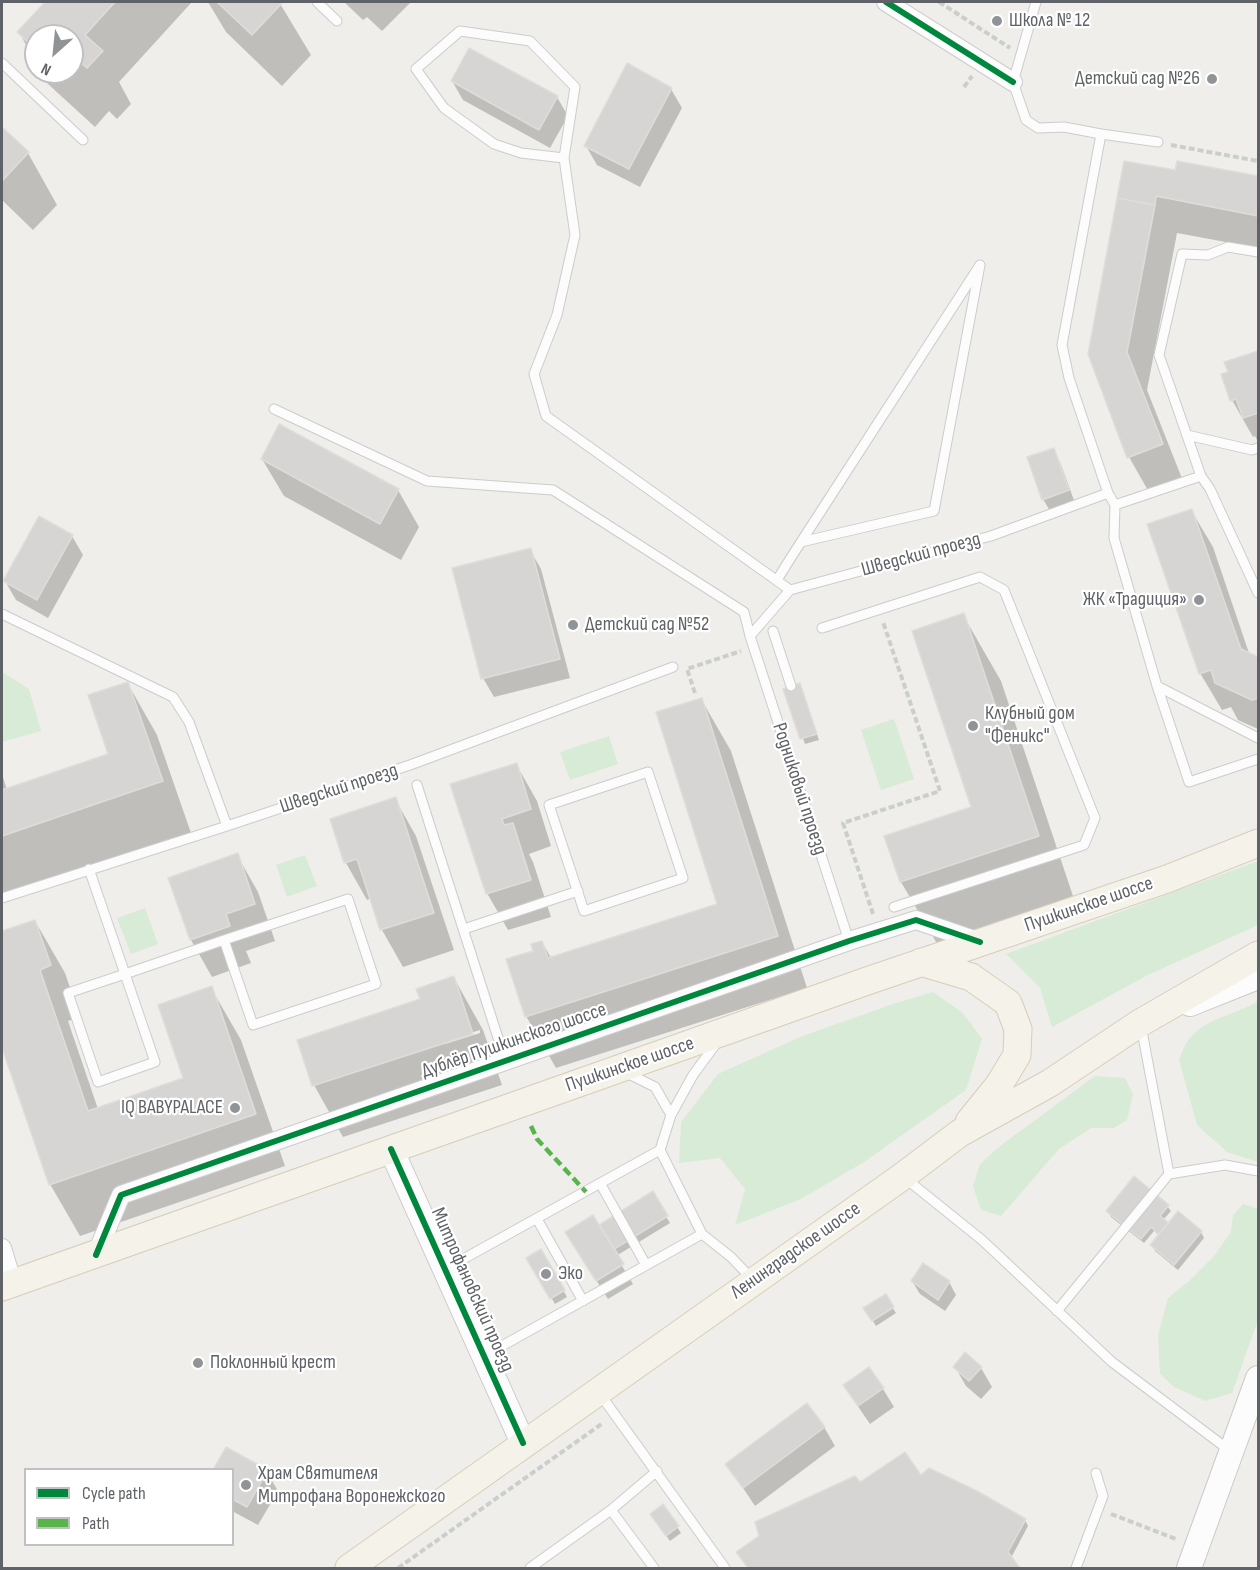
<!DOCTYPE html>
<meta charset="utf-8">
<style>
body{margin:0}
#map{position:relative;width:1260px;height:1570px;overflow:hidden;background:#efeeea;font-family:"Sofia Sans Condensed",sans-serif}
canvas{display:block}
.frame{position:absolute;inset:0;border:3px solid #5f6368;pointer-events:none}
.legend{position:absolute;left:24px;top:1468px;width:210px;height:78px;box-sizing:border-box;background:#fff;border:2px solid #bfc1c3;margin:0;padding:8px 10px;list-style:none;font-size:18px;color:#5f6368}
.legend li{display:flex;align-items:center;gap:12px;height:30px}
.legend b{width:30px;border:2px solid #bfc1c3}
.north{position:absolute;left:24px;top:24px;width:60px;height:60px;box-sizing:border-box;background:#fff;border:2px solid #bfc1c3;border-radius:50%;rotate:207deg;font-size:16px;font-weight:700;line-height:24px;text-align:center;color:#5f6368}
.north::after{content:'';display:block;margin:auto;width:21px;height:27px;background:#919496;clip-path:polygon(50% 0,100% 100%,50% 72%,0 100%)}
</style>
<div id="map">
<canvas width="1260" height="1570"></canvas>
<div class="frame"></div>
<ul class="legend">
<li><b style="height:8px;background:#00873e"></b>Cycle path</li>
<li><b style="height:8px;background:#58b549"></b>Path</li>
</ul>
<div class="north">N</div>
</div>
<script>
const g = document.querySelector('canvas').getContext('2d');
g.lineJoin = 'round';
function fill(path, color) { g.fillStyle = color; g.fill(path, 'evenodd'); }
function stroke(path, color, width, dash) { g.strokeStyle = color; g.lineWidth = width; g.lineCap = dash ? 'butt' : 'round'; g.setLineDash(dash || []); g.stroke(path); }
function drawText(font, color, halo, rows, align = 'center') {
  g.font = font + ' "Sofia Sans Condensed",sans-serif'; g.lineWidth = 4.5; g.setLineDash([]); g.textBaseline = 'middle'; g.strokeStyle = halo; g.fillStyle = color; for (const [text, x, y, turn = 0] of rows) {
    g.save(); g.translate(x, y); g.rotate((+turn || 0) * Math.PI / 180); g.textAlign = isNaN(turn) ? turn : align; if (halo) g.strokeText(text, 0, 0); g.fillText(text, 0, 0); g.restore();
  }
}
fill(new Path2D(`
 M2,672L29,689L41,731L2,742Z
 M894,719L914,779L881,790L861,730Z
 M609,736L618,764L570,780L560,752Z
 M305,855L317,886L287,897L276,865Z
 M1258,861V925L1148,975L1052,1027L1040,988L1006,954Z
 M145,908L158,944L131,954L117,918Z
 M933,992L963,1013L982,1039L966,1090L864,1162L801,1199L735,1225L745,1189L720,1158L679,1163L681,1122L718,1074L800,1037L893,1004Z
 M1258,1001V1162L1227,1152L1197,1125L1179,1060C1182,1053 1185,1044 1189,1039C1208,1016 1235,1016 1258,1001Z
 M1095,1076L1125,1078L1133,1094L1127,1120L1114,1128H1091L1059,1149L1001,1216L981,1210L973,1186L980,1164L1000,1146Z
 M1243,1204L1258,1209V1320L1232,1393L1205,1401L1174,1387L1160,1374L1158,1335L1168,1298L1188,1282L1214,1256L1231,1232L1233,1215Z`), '#d8ebd6');
fill(new Path2D(`
 M47,2H192L119,82L131,104L117,119L109,111L95,127L48,84L41,72H72V36H36V63L19,32Z
 M208,2H279L311,55L282,86L226,32Z
 M344,2H411L382,31L367,17L363,20Z
 M452,81L557,97L568,116L550,148L463,100Z
 M671,89L682,108L640,187L597,165L586,146Z
 M2,129L28,153L57,205L33,230L2,200Z
 M1126,162L1177,172L1179,162L1258,178V248L1177,233L1147,390L1183,481L1150,494L1129,457L1089,354Z
 M1258,353V442L1255,436L1253,437L1232,400L1229,373L1226,363Z
 M1053,449L1060,462L1075,503L1050,511L1043,499Z
 M262,459L398,490L419,527L401,560L284,496Z
 M1191,510L1213,547L1250,656L1258,659V729L1238,720L1231,707L1222,710L1200,673Z
 M40,518L72,536L83,555L48,618L16,600L5,581Z
 M530,550L541,569L570,678L494,697L483,678Z
 M963,615L1001,681L1075,902L939,947L901,882L886,837L973,808Z
 M128,684L157,735L191,833L2,897V774L7,790L110,755Z
 M799,685L819,740L805,744L785,690Z
 M701,699L731,751L807,988L556,1068L526,1016L535,952L542,942L551,958L719,905Z
 M516,764L537,801L551,846L529,854L533,862L551,917L508,930L487,893L452,785Z
 M395,799L416,836L454,950L403,967L382,930L371,898L367,900L346,863L332,820Z
 M237,855L258,892L275,941L246,951L251,963L212,977L191,940L170,879Z
 M35,921L65,973L80,1017L68,1021L98,1109L185,1079L211,988L241,1040L285,1166L80,1236L50,1184L2,1044V933Z
 M454,978L483,1030L502,1085L343,1137L314,1085L422,1000ZM480,1030V1033L445,1044V1041Z
 M652,1194L670,1223L616,1256L633,1284L608,1299L578,1251L599,1227Z
 M1167,1206L1171,1211L1163,1220L1169,1225L1201,1232L1204,1238L1178,1270L1155,1251L1152,1245L1160,1236L1154,1231L1144,1243L1111,1217L1108,1211Z
 M541,1251L567,1297L555,1304L528,1258Z
 M924,1265L949,1282L956,1295L945,1311L920,1294L912,1281Z
 M885,1296L896,1313L876,1326L865,1308Z
 M955,1367L981,1368L992,1387L981,1399L966,1386Z
 M844,1386L883,1389L894,1407L870,1424Z
 M824,1427L835,1446L755,1506L727,1464Z
 M232,1470L267,1472L278,1491L258,1525L232,1511Z
 M860,1484L1025,1520L1028,1526L1011,1558L1018,1568H749L741,1558Z
 M663,1506L681,1533L670,1541L655,1520Z`), '#0003');
const building = new Path2D(`
 M45,2H115L85,35L103,51L87,68L79,61L72,68V36H36V50L17,32Z
 M217,2H283L252,35Z
 M469,48L558,96L539,130L451,81Z
 M627,63L672,88L629,169L584,146Z
 M2,127L29,152L3,180L2,178Z
 M1124,161L1175,170L1177,161L1258,176V216L1156,196L1155,205L1117,198Z
 M1117,198L1155,205L1127,352L1163,444L1127,458L1088,354Z
 M1258,351V413L1243,418L1236,399L1230,401L1221,374L1228,372L1224,362Z
 M279,424L399,489L380,524L261,459Z
 M1054,448L1069,490L1042,500L1027,457Z
 M1192,509L1241,649L1258,657V698L1252,700L1215,683L1211,670L1199,674L1147,524Z
 M39,516L73,535L37,600L3,581Z
 M531,548L560,659L481,679L452,568Z
 M964,613L1039,836L900,882L884,836L971,807L912,631Z
 M128,682L163,781L2,836V790L108,754L88,695Z
 M800,683L817,734L800,739L783,689Z
 M702,698L778,936L525,1017L506,959L533,951L531,944L542,941L548,958L717,904L656,712Z
 M517,763L531,809L502,819L504,825L513,823L531,880L486,894L450,784Z
 M396,797L434,913L380,930L357,859L344,863L330,819Z
 M238,853L255,904L226,914L230,926L190,940L168,878Z
 M35,920L51,965L40,970L88,1111L183,1078L158,1005L212,986L256,1114L49,1185L2,1048V931Z
 M454,976L473,1034L312,1086L297,1040L420,999L416,989Z
 M1134,1176L1169,1205L1160,1216L1169,1223L1159,1234L1151,1227L1141,1239L1106,1211Z
 M653,1191L668,1216L614,1249L599,1225Z
 M1178,1211L1202,1231L1174,1265L1150,1245Z
 M593,1215L624,1264L596,1281L565,1232Z
 M541,1249L565,1290L550,1299L526,1258Z
 M923,1263L950,1281L938,1300L911,1281Z
 M886,1294L894,1307L872,1321L863,1308Z
 M965,1352L982,1367L969,1381L953,1367Z
 M869,1367L884,1388L858,1406L843,1385Z
 M807,1403L825,1427L743,1488L725,1464Z
 M226,1447L268,1470L247,1507L232,1499V1470H213Z
 M905,1452L921,1475L929,1468L977,1491L1026,1519L1008,1552L1020,1568H748L736,1552L759,1536L755,1522L855,1476L860,1482Z
 M663,1504L679,1526L666,1536L650,1514Z`);
fill(building, '#d6d5d3');
stroke(building, '#deddd9', 1.5);
const lane = new Path2D(`
 M317,2L337,21
 M1036,2L1013,82L1026,120L1038,128L1064,127L1101,134
 M2,63L83,140
 M1158,142L1101,134L1062,345L1069,378L1108,493L1115,505L1201,476L1159,355L1182,254L1208,255L1228,247L1258,252
 M564,158L521,153L494,144L444,108L416,69L460,31L530,41L575,87L564,158L575,235L557,315L534,374L546,416L790,590
 M274,409L427,481L553,490L744,612L750,636L849,941
 M1187,435L1252,450L1258,448
 M1201,476L1210,489L1258,593
 M1115,505L1114,538L1157,686L1258,738
 M777,580L790,559L980,265L934,511L801,542
 M2,614L173,697L189,722L227,826
 M822,628L980,577L1004,590L1095,818L1084,845L894,907
 M773,631L791,686
 M750,636L790,590L991,536L1108,493
 M1157,686L1189,782L1258,759
 M648,772L683,878L584,911L549,805Z
 M417,785L499,1041L508,1061
 M89,869L125,974L68,993L98,1082L155,1062L125,974L224,940L253,1025L376,984L348,899L224,940
 M2,898L227,826L410,765L673,667
 M464,929L578,891
 M1141,1026L1169,1174
 M718,1041L693,1075L671,1115L660,1150L702,1234L731,1257L752,1279
 M627,1073L655,1087L671,1115
 M905,1178L982,1240L1112,1362L1229,1450
 M600,1183L646,1265
 M537,1219L583,1301
 M447,1268L660,1150
 M1057,1311L1169,1174L1225,1165L1258,1171
 M484,1356L702,1234
 M600,1394L725,1568
 M611,1510L654,1568
 M530,1568L611,1510L657,1471
 M1076,1568L1103,1496L1096,1473`);
const street = new Path2D(`
 M886,2L1013,82
 M2,1248L13,1284
 M96,1255L121,1195L849,941L916,920L980,942`);
const secondary = new Path2D(`
 M1190,1004L1258,977
 M391,1149L523,1443
 M1189,1568L1258,1378`);
const primary = new Path2D(`
 M921,962L971,977L1008,1003L1018,1029L1017,1055L999,1085L969,1122
 M2,1287L870,980L1167,879L1258,843
 M349,1568L903,1176L960,1133L1050,1083L1140,1023L1258,955`);
stroke(lane, '#cbcccc', 11);
stroke(street, '#cbcccc', 20);
stroke(secondary, '#cacacb', 26);
stroke(primary, '#d7ceb8', 29);
stroke(new Path2D(`
 M939,2L1010,48
 M964,87L972,76
 M1171,145L1258,161
 M695,693L687,669L741,651
 M873,914L843,823L940,791L883,622
 M1111,1514L1176,1539
 M398,1568L603,1423`), '#cacfcc', 4, [6, 3]);
stroke(lane, '#fdfcfc', 9);
stroke(street, '#fdfcfc', 18);
stroke(secondary, '#fdfcfc', 24);
stroke(primary, '#f4f2e9', 27);
stroke(new Path2D(`
 M531,1126L537,1139L586,1192`), '#58b549', 4.5, [9, 4.5]);
stroke(new Path2D(`
 M886,2L1013,82
 M391,1149L523,1443
 M96,1255L121,1195L849,941L916,920L980,942`), '#00873e', 6);
for (const [x, y, r, color] of [
 [997,21,6,"#919496"],
 [1212,79,6,"#919496"],
 [1199,600,6,"#919496"],
 [573,625,6,"#919496"],
 [973,726,6,"#919496"],
 [235,1108,6,"#919496"],
 [546,1274,6,"#919496"],
 [198,1363,6,"#919496"],
 [246,1485,6,"#919496"]
]) { const dot = new Path2D(); dot.arc(x, y, r, 0, 2 * Math.PI); g.fillStyle = color; g.fill(dot); stroke(dot, '#fff', 2); }
drawText('20px', '#5f6368', '#fff', [
 ["Школа № 12",1009,21],
 ["Детский сад №26",1200,79,"right"],
 ["ЖК «Традиция»",1187,600,"right"],
 ["Детский сад №52",585,625],
 ["Клубный дом",985,714],
 ["\"Феникс\"",985,737],
 ["IQ BABYPALACE",223,1108,"right"],
 ["Эко",558,1274],
 ["Поклонный крест",210,1363],
 ["Храм Святителя",258,1474],
 ["Митрофана Воронежского",258,1497]
], 'left');
drawText('20px', '#5f6368', '#fff', [
 ["Шведский проезд",921,555,-15],
 ["Шведский проезд",339,789,-18],
 ["Родниковый проезд",799,789,72],
 ["Пушкинское шоссе",1089,905,-19],
 ["Дублёр Пушкинского шоссе",514,1041,-19],
 ["Пушкинское шоссе",630,1065,-19],
 ["Ленинградское шоссе",796,1251,-35],
 ["Митрофановский проезд",472,1290,66]
]);
</script>
